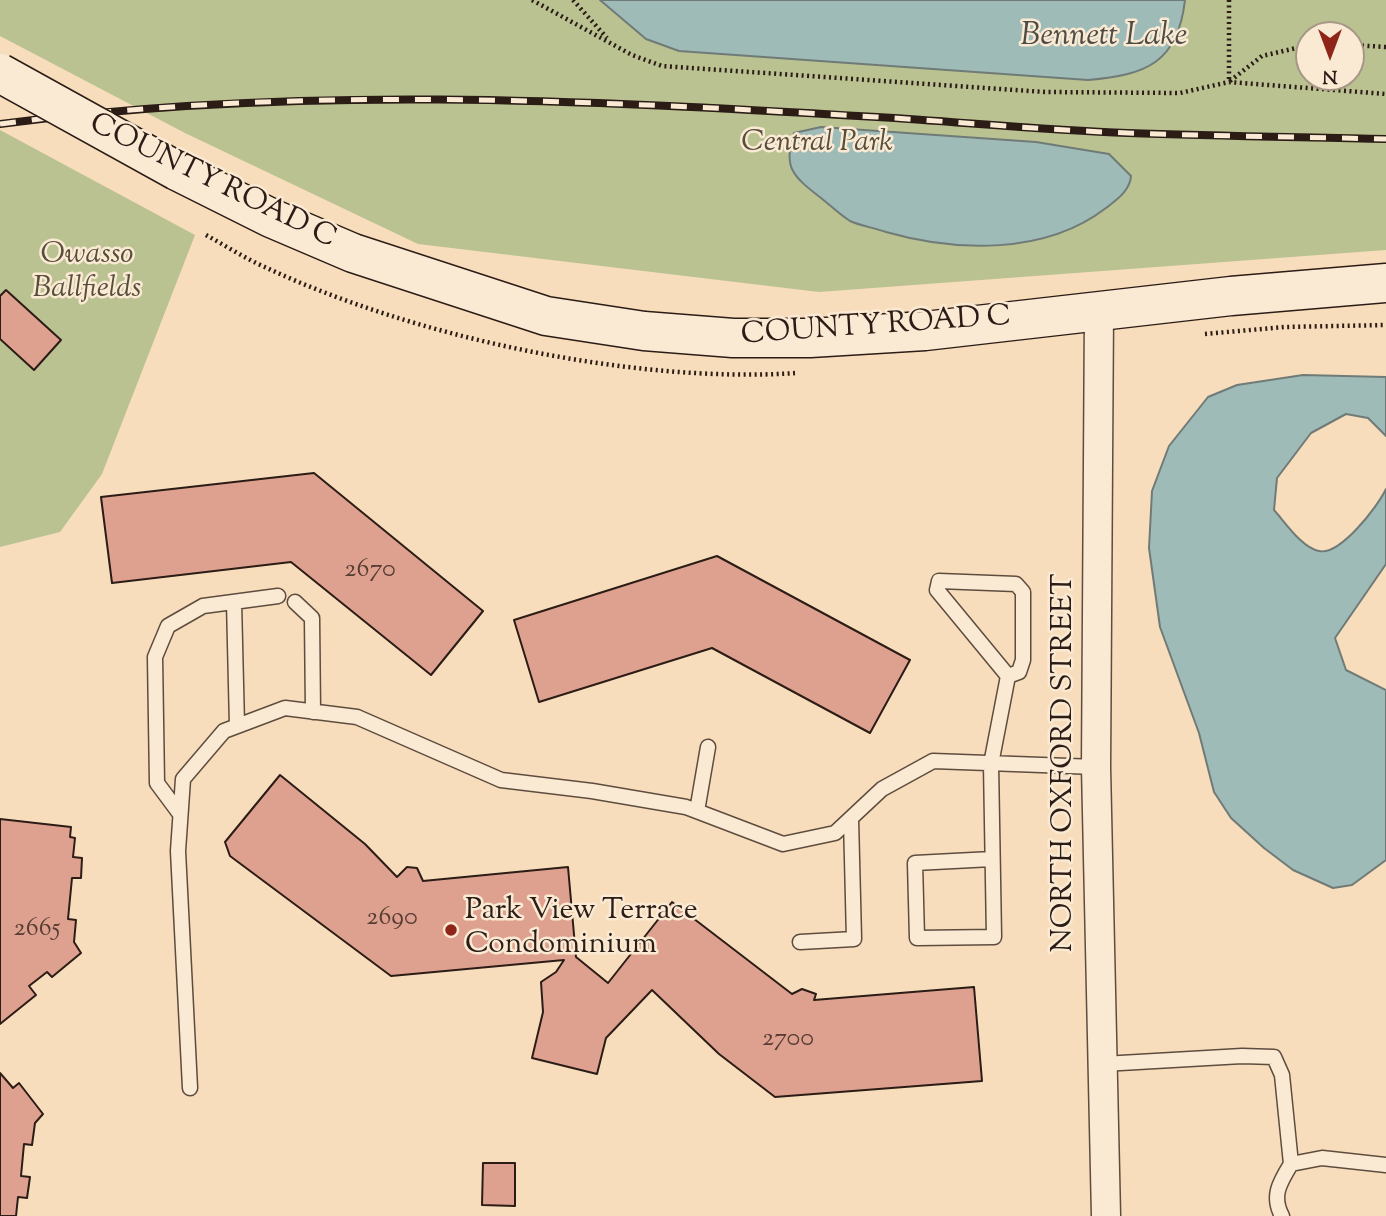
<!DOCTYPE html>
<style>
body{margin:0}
#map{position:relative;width:1386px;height:1216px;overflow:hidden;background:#f7ddbb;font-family:"Sorts Mill Goudy",serif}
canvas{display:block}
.north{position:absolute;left:1295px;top:21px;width:70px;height:70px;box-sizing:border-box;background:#fae9d3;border:2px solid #a79787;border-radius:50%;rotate:180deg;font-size:19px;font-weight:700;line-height:28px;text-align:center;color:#2b1c16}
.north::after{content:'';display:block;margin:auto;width:24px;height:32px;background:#8f2418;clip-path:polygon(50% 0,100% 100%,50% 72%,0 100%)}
</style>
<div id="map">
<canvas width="1386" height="1216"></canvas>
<div class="north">N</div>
</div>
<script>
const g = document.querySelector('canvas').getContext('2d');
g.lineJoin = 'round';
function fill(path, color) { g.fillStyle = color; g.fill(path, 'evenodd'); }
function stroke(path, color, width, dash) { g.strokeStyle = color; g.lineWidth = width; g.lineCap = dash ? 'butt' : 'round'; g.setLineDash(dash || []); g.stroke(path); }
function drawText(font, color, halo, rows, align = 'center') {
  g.font = font + ' "Sorts Mill Goudy",serif'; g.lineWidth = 5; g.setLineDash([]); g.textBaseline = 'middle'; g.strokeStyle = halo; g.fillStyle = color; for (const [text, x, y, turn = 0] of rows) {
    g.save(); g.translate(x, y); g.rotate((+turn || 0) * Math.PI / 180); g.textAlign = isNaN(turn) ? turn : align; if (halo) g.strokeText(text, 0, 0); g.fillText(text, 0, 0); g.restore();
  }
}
fill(new Path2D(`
 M0,0H1386V250L819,292L418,244L185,133L0,36ZM1309,35H1351V77H1309Z
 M0,130L195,235L102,474L60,532L0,547Z`), '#bac292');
const water = new Path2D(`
 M600,0H1185C1178,63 1146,75 1088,80L679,51L646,39Z
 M821,127L1036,142L1109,154L1131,176C1130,191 1116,200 1106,208C1045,255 956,252 886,232C875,228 861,226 850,221C840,215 830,205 821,198C794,177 782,168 794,133Z
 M1303,375L1386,377V436L1368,418L1346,414L1311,433L1277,478L1274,510C1285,522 1302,548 1319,551C1340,556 1378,506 1386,489V564L1335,638L1346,670L1386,690V860L1352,885L1333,888L1293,870L1264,848L1231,818L1214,792L1199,733L1160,627L1149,548L1152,491L1169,446L1208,397L1237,385Z`);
fill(water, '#9ebbb7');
stroke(water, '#707b77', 2);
const building = new Path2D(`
 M6,290L61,340L34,370L0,339V296Z
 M314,473L483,611L431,675L291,562L112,583L101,497Z
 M717,556L910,660L870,733L712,648L539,702L514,620Z
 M280,775L365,844L397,877L407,867L417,868L423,881L568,867L576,957L608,983L672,902L792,994L802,989L816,994L814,1000L974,987L982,1081L775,1097L719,1054L652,990L606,1038L597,1074L532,1058L543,1012L541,982L556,972L564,960L391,976L230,856L225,842Z
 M0,819L71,827L70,837L75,838L73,857L82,858L81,878H72L68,919L76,920L74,942L81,953L52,977L47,972L29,986L36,995L0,1024Z
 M0,1073L13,1088L19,1083L43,1114L35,1123L32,1145L24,1144L21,1176L30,1177L27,1198L18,1197L16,1216H0Z
 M483,1163H515V1206L482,1205Z`);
fill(building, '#dfa18f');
stroke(building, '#2b1c16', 2);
const lane = new Path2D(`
 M234,602L237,726
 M295,602L312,618L313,712
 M697,811L708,747
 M180,814L157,783L155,657L168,626L203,606L278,596
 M992,859L915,863L917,938L994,937L991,764L1008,676L1019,672L1023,660V592L1016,584L939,581L937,590L1008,676
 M800,942L854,939L851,819
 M1103,1064L1242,1056L1274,1057L1282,1075L1291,1164
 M190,1088L178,851L183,779L224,731L285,708L357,717L501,780L592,791L686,807L783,844L835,833L882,789L933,761L1096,767
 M1282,1216C1271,1196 1280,1182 1291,1164L1322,1158L1386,1165`);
const street = new Path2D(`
 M1099,310L1096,767L1106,1216`);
const secondary = new Path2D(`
 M177,171L271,218L353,253L546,316L644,331L733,338H810L925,331L1231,296L1386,283`);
stroke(lane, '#5e4c3f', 17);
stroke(street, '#5e4c3f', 31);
stroke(secondary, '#2b1c16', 41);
stroke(new Path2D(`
 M532,0L632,55L662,66L1045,92L1180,93L1229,82L1386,94
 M573,0L607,38
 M1229,0V81
 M1351,45L1386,47
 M1230,81L1262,56L1309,45
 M206,235C226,246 246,259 267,268C414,337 634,384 796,373
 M1205,334L1284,327L1386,325`), '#2b1c16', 4.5, [2, 3.5]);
stroke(lane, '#fae9d3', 14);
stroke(street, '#fae9d3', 28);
stroke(secondary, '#fae9d3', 38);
const rail = new Path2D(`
 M0,124C290,85 586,100 877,117C961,122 1044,130 1128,133C1214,136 1300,137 1386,139`);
stroke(rail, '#2b1c16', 8);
stroke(rail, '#fae9d3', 5, [16]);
const secondaryBridge = new Path2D(`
 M0,73L177,171`);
stroke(secondaryBridge, '#2b1c16', 41, []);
stroke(secondaryBridge, '#fae9d3', 38);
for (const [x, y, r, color] of [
 [451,930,7,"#8f2418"]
]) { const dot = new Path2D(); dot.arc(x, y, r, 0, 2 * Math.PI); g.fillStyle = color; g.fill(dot); stroke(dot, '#fae9d3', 2.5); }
drawText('26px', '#583d34', null, [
 ["2670",370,572],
 ["2690",392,920],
 ["2665",37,931],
 ["2700",788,1041]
]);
drawText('italic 30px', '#564e3b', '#fae9d3', [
 ["Central Park",817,145],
 ["Owasso",87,257],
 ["Ballfields",87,291]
]);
drawText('30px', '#2b1c16', '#fae9d3', [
 ["COUNTY ROAD C",212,183,26],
 ["COUNTY ROAD C",876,328,-4],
 ["NORTH OXFORD STREET",1066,763,-90]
]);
drawText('30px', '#2b1c16', '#fae9d3', [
 ["Park View Terrace",465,913],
 ["Condominium",465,947]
], 'left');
drawText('italic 32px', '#4e4c46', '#fae9d3', [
 ["Bennett Lake",1104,39]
]);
</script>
